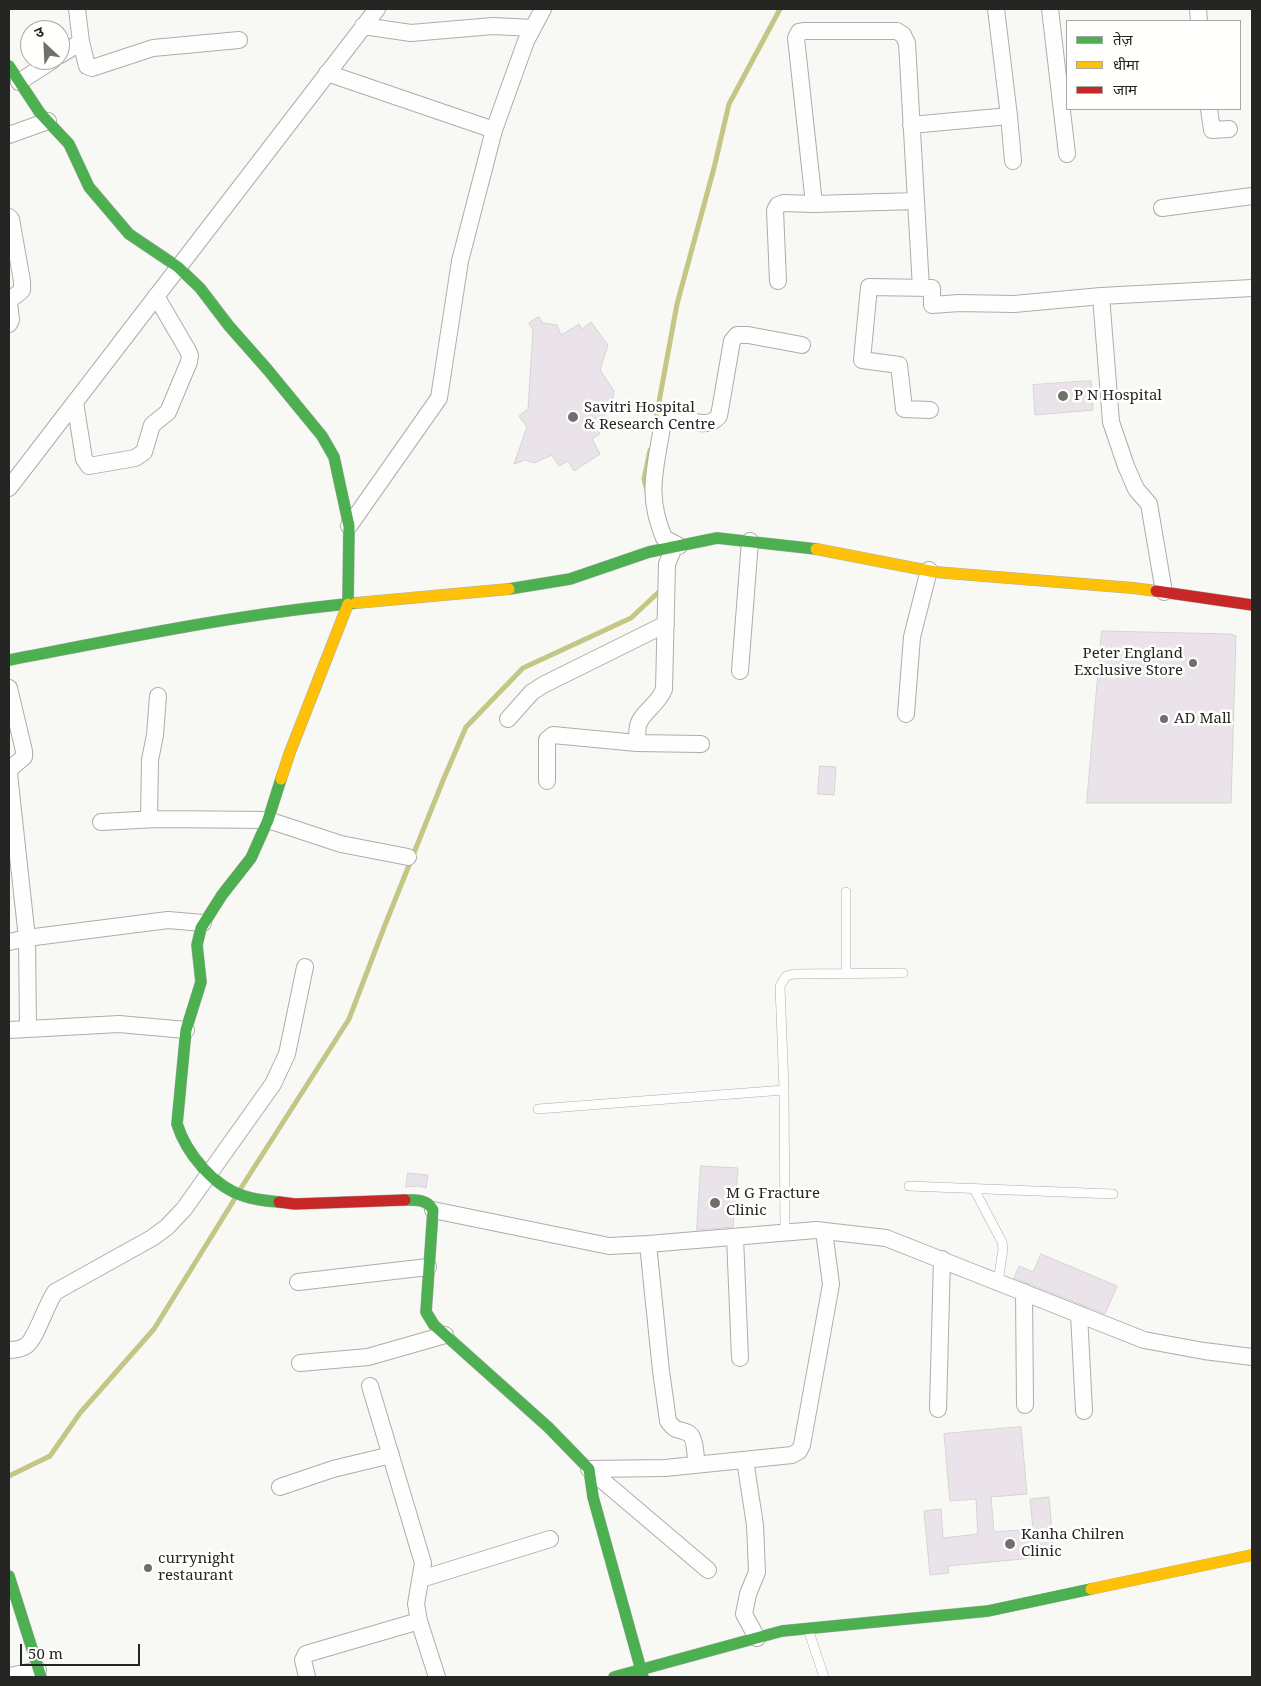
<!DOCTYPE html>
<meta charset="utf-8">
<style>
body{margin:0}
#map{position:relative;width:1261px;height:1686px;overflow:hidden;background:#f8f9f5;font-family:"Noto Serif","Noto Sans Devanagari",serif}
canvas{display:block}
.frame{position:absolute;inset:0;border:10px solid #252523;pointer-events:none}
.legend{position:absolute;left:1066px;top:20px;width:175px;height:90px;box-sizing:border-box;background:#fffffe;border:1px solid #a8a8a6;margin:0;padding:6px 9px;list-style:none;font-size:15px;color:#252523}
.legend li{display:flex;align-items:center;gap:10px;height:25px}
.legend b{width:25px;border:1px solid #a8a8a6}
.north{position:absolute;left:20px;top:20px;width:50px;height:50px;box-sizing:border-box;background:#fffffe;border:1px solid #a8a8a6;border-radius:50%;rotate:335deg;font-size:14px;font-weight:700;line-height:20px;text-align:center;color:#252523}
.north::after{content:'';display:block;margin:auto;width:18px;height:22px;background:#6f6f6c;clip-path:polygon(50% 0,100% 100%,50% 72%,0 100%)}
.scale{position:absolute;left:20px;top:1644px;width:120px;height:22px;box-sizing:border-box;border:2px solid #252523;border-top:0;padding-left:6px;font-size:15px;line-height:18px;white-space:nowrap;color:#252523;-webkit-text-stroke:4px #fffffe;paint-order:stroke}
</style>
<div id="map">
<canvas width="1261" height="1686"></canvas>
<div class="frame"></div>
<ul class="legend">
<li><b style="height:6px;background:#4caf50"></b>तेज़</li>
<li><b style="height:6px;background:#ffc107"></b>धीमा</li>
<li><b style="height:6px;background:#c62828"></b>जाम</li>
</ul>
<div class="north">उ</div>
<div class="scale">50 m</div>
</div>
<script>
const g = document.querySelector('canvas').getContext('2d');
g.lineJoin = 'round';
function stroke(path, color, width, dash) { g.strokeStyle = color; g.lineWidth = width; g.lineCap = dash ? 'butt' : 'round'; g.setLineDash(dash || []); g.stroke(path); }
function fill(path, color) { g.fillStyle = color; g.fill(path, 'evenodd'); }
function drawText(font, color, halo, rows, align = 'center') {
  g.font = font + ' "Noto Serif",serif'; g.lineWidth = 5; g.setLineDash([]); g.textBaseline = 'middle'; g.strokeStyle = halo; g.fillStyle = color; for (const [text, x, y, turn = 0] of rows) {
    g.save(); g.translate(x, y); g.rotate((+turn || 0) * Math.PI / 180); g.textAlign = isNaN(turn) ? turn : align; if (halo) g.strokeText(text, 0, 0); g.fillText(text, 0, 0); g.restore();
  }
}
stroke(new Path2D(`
 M654,429L677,304L714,168L729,104L780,9
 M647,490L644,479L650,450
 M241,1188L349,1019L385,925L444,778L466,727L523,668L631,618L662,589
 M9,1476L50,1456L80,1413L154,1329L234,1200`), '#c3c684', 5);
const building = new Path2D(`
 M539,317L543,323L557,325L561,335L579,324L582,329L591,322L608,345L600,370L614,391L611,409L595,425L600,434L592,439L600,454L574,471L568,461L559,466L552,455L534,463L525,460L514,464L527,427L519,416L528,409L533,330L529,323Z
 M1091,381L1093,410L1035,415L1033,385Z
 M1102,631L1230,634L1236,636L1231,803H1087Z
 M820,766L836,767L834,795L818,794Z
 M701,1166L738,1168L733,1227L697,1230Z
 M408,1173L428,1175L426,1188L419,1186L406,1187Z
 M1041,1254L1117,1286L1105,1314L1014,1278L1019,1266L1033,1272Z
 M1021,1427L1027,1494L991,1497L994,1532L1033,1529L1030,1499L1049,1497L1054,1556L948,1566L949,1573L930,1575L924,1511L941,1509L943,1538L978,1534L976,1499L950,1501L944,1434Z`);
fill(building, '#eae4ea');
stroke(building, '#d4d4d3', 1);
const lane = new Path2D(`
 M846,974V892
 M538,1109L784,1090
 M909,1186L1113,1194
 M974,1189L1002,1242L1003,1249L998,1282
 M785,1233L784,1090L780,986L786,976L794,974L903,973
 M808,1629L824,1677`);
const street = new Path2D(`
 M77,9L81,42L87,66L92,68L153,48L239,40
 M996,9L1009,116L1013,161
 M1050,9L1067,154
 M1198,9L1199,21
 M363,26L411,33L493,26L533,28
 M60,55L81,42
 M327,73L494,130
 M19,82L53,60
 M1209,109L1212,130L1229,129
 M911,125L1009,116
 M9,135L48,121
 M814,204L796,38L799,32L805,31H897L903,35L907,43L916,201
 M1162,208L1252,196
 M9,217L11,219L22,281V290C18,295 13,296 9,301
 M778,281L775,210L778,205L783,203L814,204L916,201L921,288
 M1101,296L1252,288
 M9,303L11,320L9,324
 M75,402L84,459L89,466L135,458L144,452L152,425L168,412L189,362L190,355L187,349L156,296
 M930,410L904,409L899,365L862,360L869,287L932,288V305L959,303L1014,304L1101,296L1111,422L1126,466L1136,489L1149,504L1164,592
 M9,488L377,9
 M349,526L439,398L460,261L494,130L526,41L543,9
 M679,546L664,538C646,495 655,471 662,427C676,408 697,430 713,421C715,420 717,418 719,416L732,341L737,335H748L802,345
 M740,671L750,541
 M9,688L24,751V757L11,768L9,774L27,938L28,1029
 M906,714L912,637L929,570
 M508,719L532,692L543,685L666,624
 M637,743C637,737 637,731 638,726C640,714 659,704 664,689L667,564L674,547
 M547,781V740L553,735L637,743L701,744
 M149,819L150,760L155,735L158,696
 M101,822L157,819L268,820L341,844L408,857
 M9,942L27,938L168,920L203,923
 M9,1030L119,1024L186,1030
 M433,1210L609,1246L648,1244
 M735,1237L740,1358
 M298,1282L428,1267
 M1024,1292L1025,1405
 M1079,1314L1084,1411
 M9,1350C16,1350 22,1349 27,1345C36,1338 46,1305 55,1292L152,1238L167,1227L184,1209L273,1084L287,1054L305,967
 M300,1363L368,1357L445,1335
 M370,1386L423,1563L416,1604L419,1621L437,1677
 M938,1409L942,1259
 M745,1460L755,1525L757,1572L748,1594L744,1614L757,1638
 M697,1464C695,1457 696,1437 688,1433C678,1428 677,1433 668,1421L661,1371L648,1244L816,1230L886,1238L1144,1340L1204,1351L1252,1357
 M589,1469L665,1468L792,1455L799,1451L802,1445L830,1290L831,1284L824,1231
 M589,1469L708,1570
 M280,1487L333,1469L391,1455
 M421,1579L550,1539
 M9,1676L38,1670
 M307,1677L303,1660L306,1654L419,1621`);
const fast = new Path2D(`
 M9,66L40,113L69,144L89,187L129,234L178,267L200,288L229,326L267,369L322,436L334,457L349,526L348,604
 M509,589L570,579L649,552L717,538L816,549
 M9,660C124,638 239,614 356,603
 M405,1200C416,1200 427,1199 433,1210L426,1312L434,1325L548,1427L589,1469L593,1497L643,1677
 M279,1202C267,1201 255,1200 244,1196C214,1187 186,1153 177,1124L186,1030L201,982L197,945L201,928L222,895L251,858L268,820L281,779
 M9,1576L41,1677
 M614,1677L782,1631L988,1611L1091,1589`);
const slow = new Path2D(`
 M816,549L935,572L1133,588L1156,591
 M356,603L509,589
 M281,779L290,752L348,604
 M1091,1589L1252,1555`);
const jam = new Path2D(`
 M1156,591L1252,605
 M279,1202L295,1204L405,1200`);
stroke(lane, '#adadab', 10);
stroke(street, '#adadab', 18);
stroke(fast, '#adadab', 12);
stroke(slow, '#adadab', 12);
stroke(jam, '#adadab', 12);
stroke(lane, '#fefefe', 9);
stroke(street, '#fefefe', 16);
stroke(fast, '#4caf50', 11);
stroke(slow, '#ffc107', 11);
stroke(jam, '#c62828', 11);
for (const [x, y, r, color] of [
 [1063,396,6,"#6f6f6c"],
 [573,417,6,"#6f6f6c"],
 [1193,663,5,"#6f6f6c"],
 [1164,719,5,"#6f6f6c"],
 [715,1203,6,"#6f6f6c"],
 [1010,1544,6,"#6f6f6c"],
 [148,1568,5,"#6f6f6c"]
]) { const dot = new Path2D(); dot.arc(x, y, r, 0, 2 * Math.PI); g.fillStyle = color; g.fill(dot); stroke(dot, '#fffffe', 2); }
drawText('15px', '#252523', '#fffffe', [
 ["P N Hospital",1074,396],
 ["Savitri Hospital",584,408],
 ["& Research Centre",584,425],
 ["Peter England",1183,654,"right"],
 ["Exclusive Store",1183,671,"right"],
 ["AD Mall",1174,719],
 ["M G Fracture",726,1194],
 ["Clinic",726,1211],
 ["Kanha Chilren",1021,1535],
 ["Clinic",1021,1552],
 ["currynight",158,1559],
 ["restaurant",158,1576]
], 'left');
</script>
